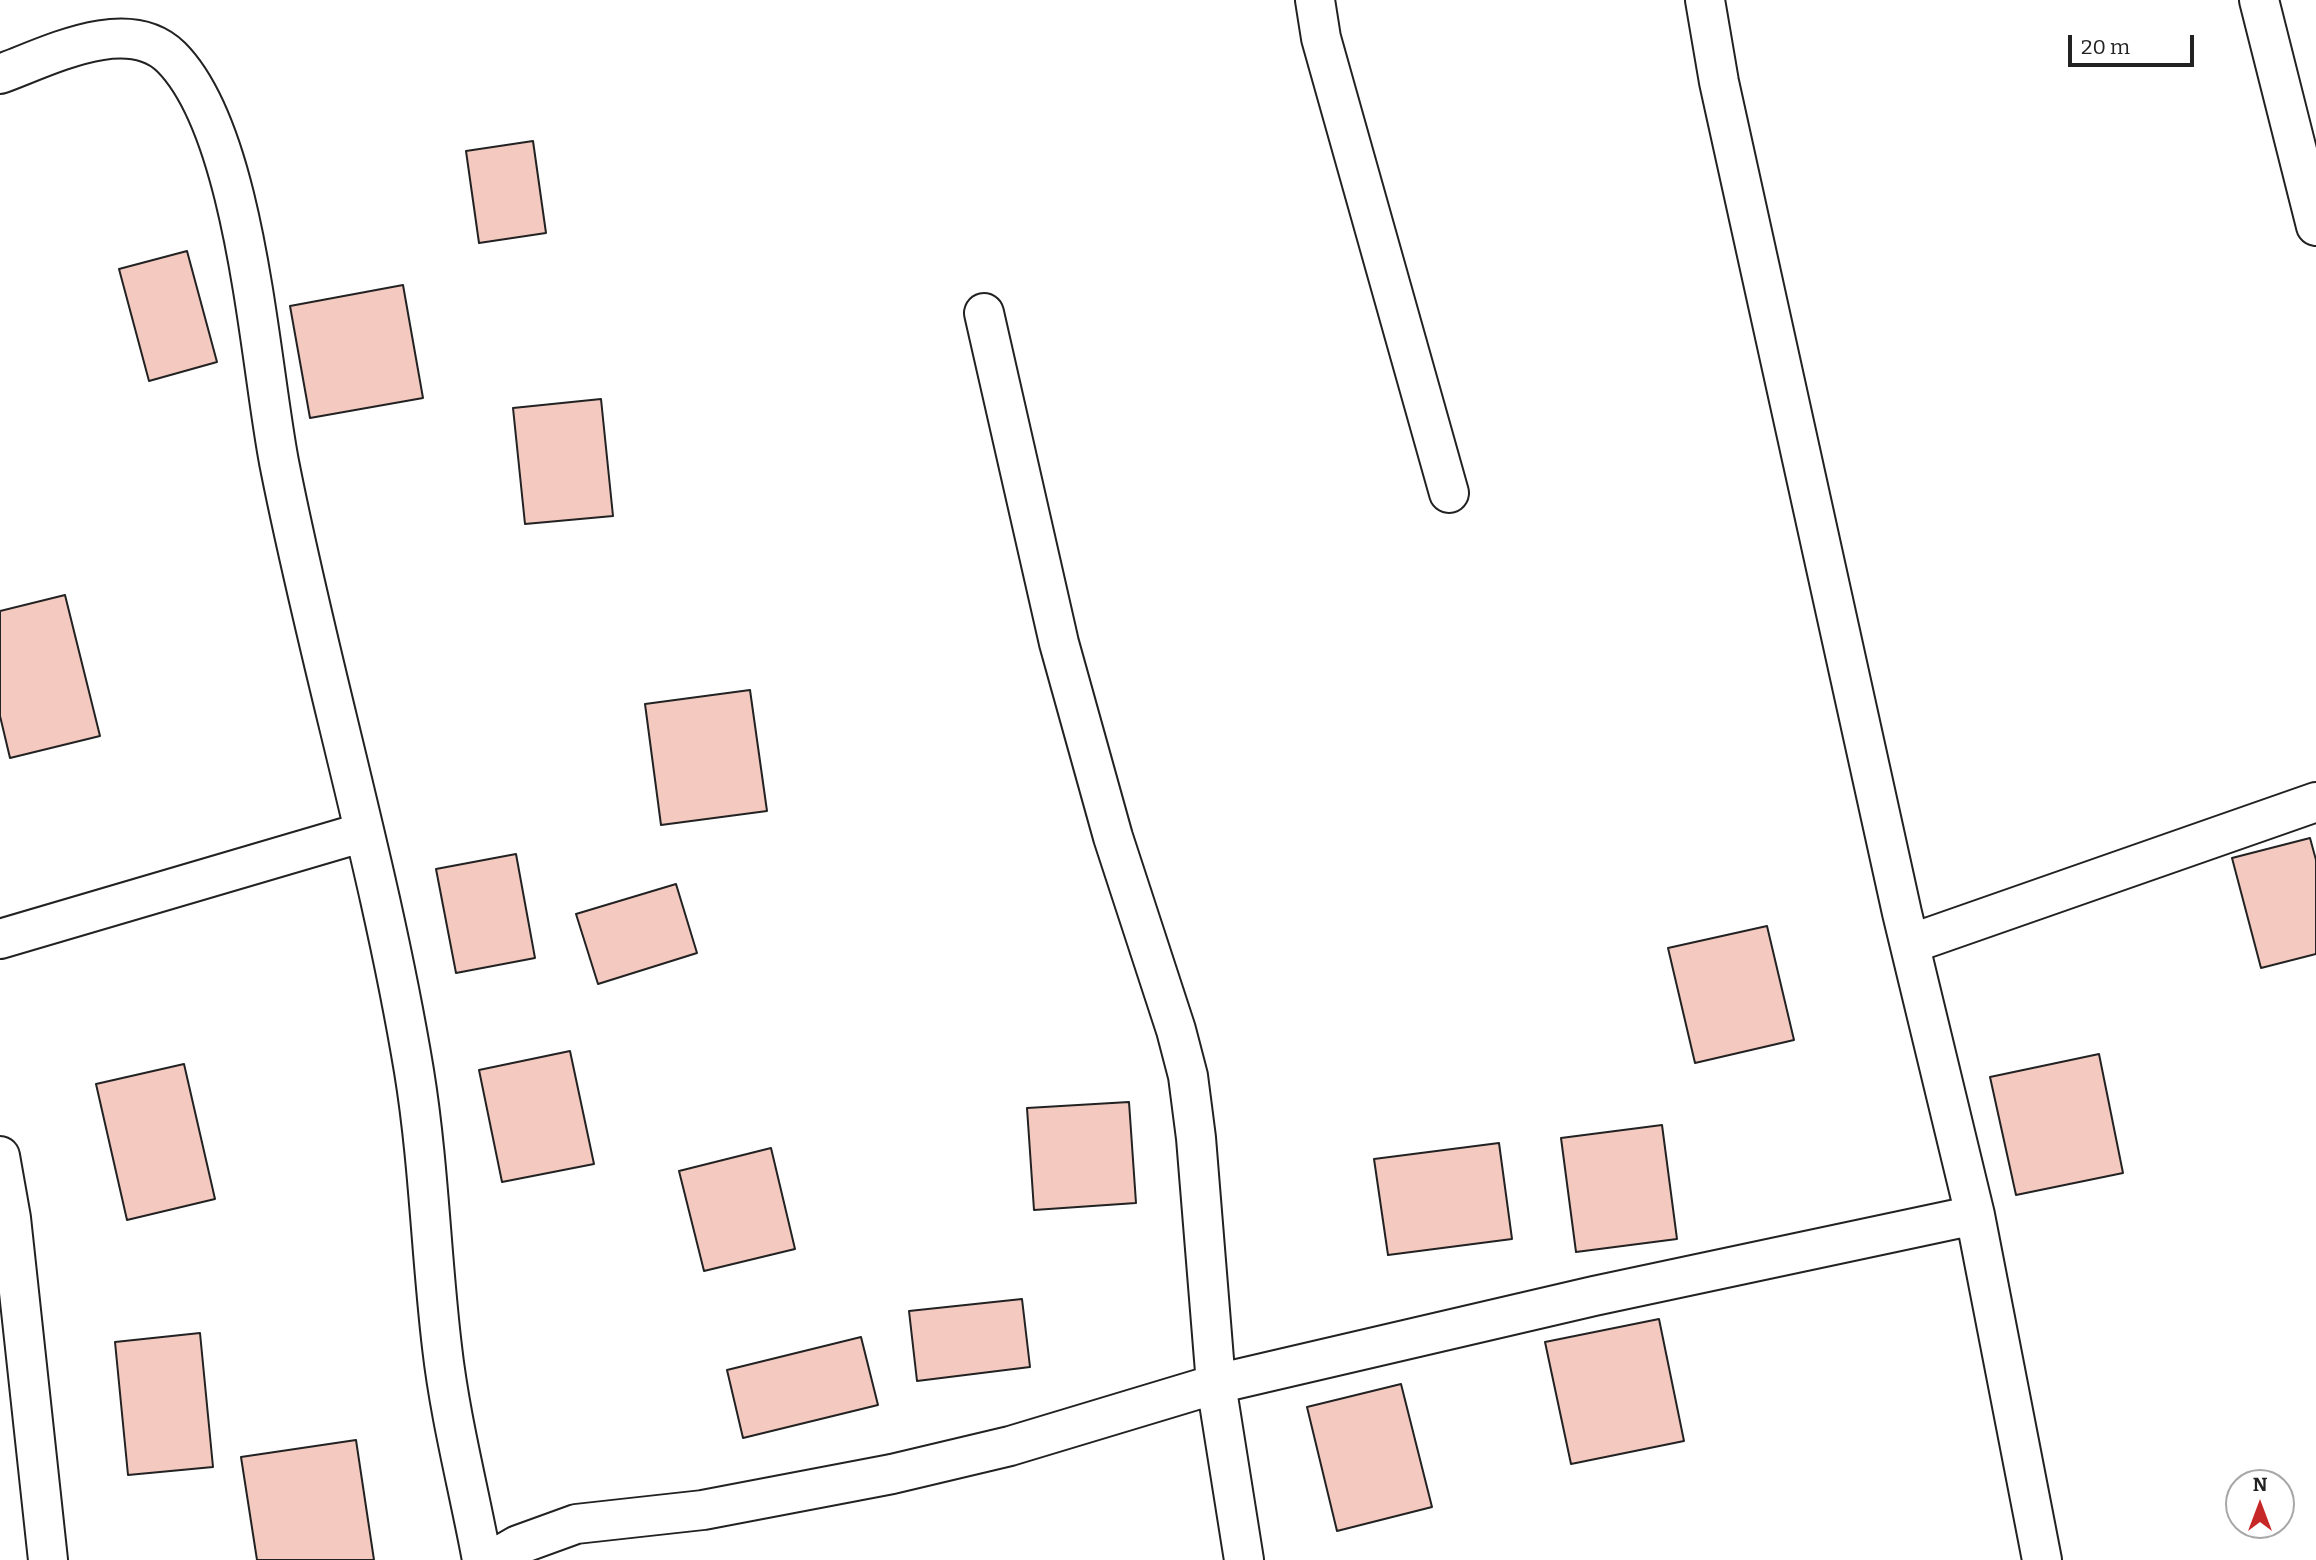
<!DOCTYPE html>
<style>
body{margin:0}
#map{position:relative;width:2316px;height:1560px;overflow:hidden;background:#fff;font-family:Bitter,serif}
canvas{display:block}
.north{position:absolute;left:2225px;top:1469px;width:70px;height:70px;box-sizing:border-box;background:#fff;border:2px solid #a7a7a7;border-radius:50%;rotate:0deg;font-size:19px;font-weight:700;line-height:28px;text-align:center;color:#222}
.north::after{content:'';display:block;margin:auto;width:24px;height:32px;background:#c62828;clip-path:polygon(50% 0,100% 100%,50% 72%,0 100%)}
.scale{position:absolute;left:2068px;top:35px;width:126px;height:32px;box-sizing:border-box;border:4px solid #222;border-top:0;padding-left:9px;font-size:21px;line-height:24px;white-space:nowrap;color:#222;-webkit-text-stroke:5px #fff;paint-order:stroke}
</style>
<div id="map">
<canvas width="2316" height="1560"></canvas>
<div class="north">N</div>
<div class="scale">20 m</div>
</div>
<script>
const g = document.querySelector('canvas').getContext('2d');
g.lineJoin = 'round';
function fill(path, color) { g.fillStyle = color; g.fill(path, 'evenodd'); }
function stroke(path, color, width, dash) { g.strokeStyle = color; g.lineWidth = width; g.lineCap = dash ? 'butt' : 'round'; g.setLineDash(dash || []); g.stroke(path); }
const building = new Path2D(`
 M533,141L546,233L479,243L466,151Z
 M187,251L217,362L149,381L119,269Z
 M403,285L423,398L310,418L290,306Z
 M601,399L613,516L525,524L513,408Z
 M65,595L100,736L10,758L0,716V611Z
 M750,690L767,811L661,825L645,704Z
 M2310,838L2316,860V954L2261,968L2232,858Z
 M516,854L535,958L456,973L436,869Z
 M676,884L697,953L598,984L576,914Z
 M1767,926L1794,1040L1695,1063L1668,948Z
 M570,1051L594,1164L502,1182L479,1070Z
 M2099,1054L2123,1173L2016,1195L1990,1077Z
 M184,1064L215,1199L127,1220L96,1084Z
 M1129,1102L1136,1203L1034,1210L1027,1108Z
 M1662,1125L1677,1239L1576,1252L1561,1138Z
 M1499,1143L1512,1239L1388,1255L1374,1159Z
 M771,1148L795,1249L704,1271L679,1171Z
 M1022,1299L1030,1367L917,1381L909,1311Z
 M1659,1319L1684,1441L1571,1464L1545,1342Z
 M200,1333L213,1467L128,1475L115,1342Z
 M861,1337L878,1405L743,1438L727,1370Z
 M1401,1384L1432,1507L1337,1531L1307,1407Z
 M356,1440L374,1560H257L241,1457Z`);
fill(building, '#f3c9c0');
stroke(building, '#222', 2);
const street = new Path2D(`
 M1315,0L1321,38L1449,493
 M1705,0L1719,82L1902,913L1975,1215L2042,1560
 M2259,0L2316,226
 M0,74C47,57 127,14 171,57C246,132 259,357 279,462C319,666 380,866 414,1071C429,1163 431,1255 442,1347C450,1418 469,1490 482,1560
 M984,313L1059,643L1113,837L1176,1030L1188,1076L1196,1138L1216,1384L1244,1560
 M0,939L364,832
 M1910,944L2316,802
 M0,1156L11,1218L48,1560
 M492,1560L518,1545L576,1524L703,1510L892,1474L1010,1446L1216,1384L1594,1296L1975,1215`);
stroke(street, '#222', 42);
stroke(street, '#fff', 38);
</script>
